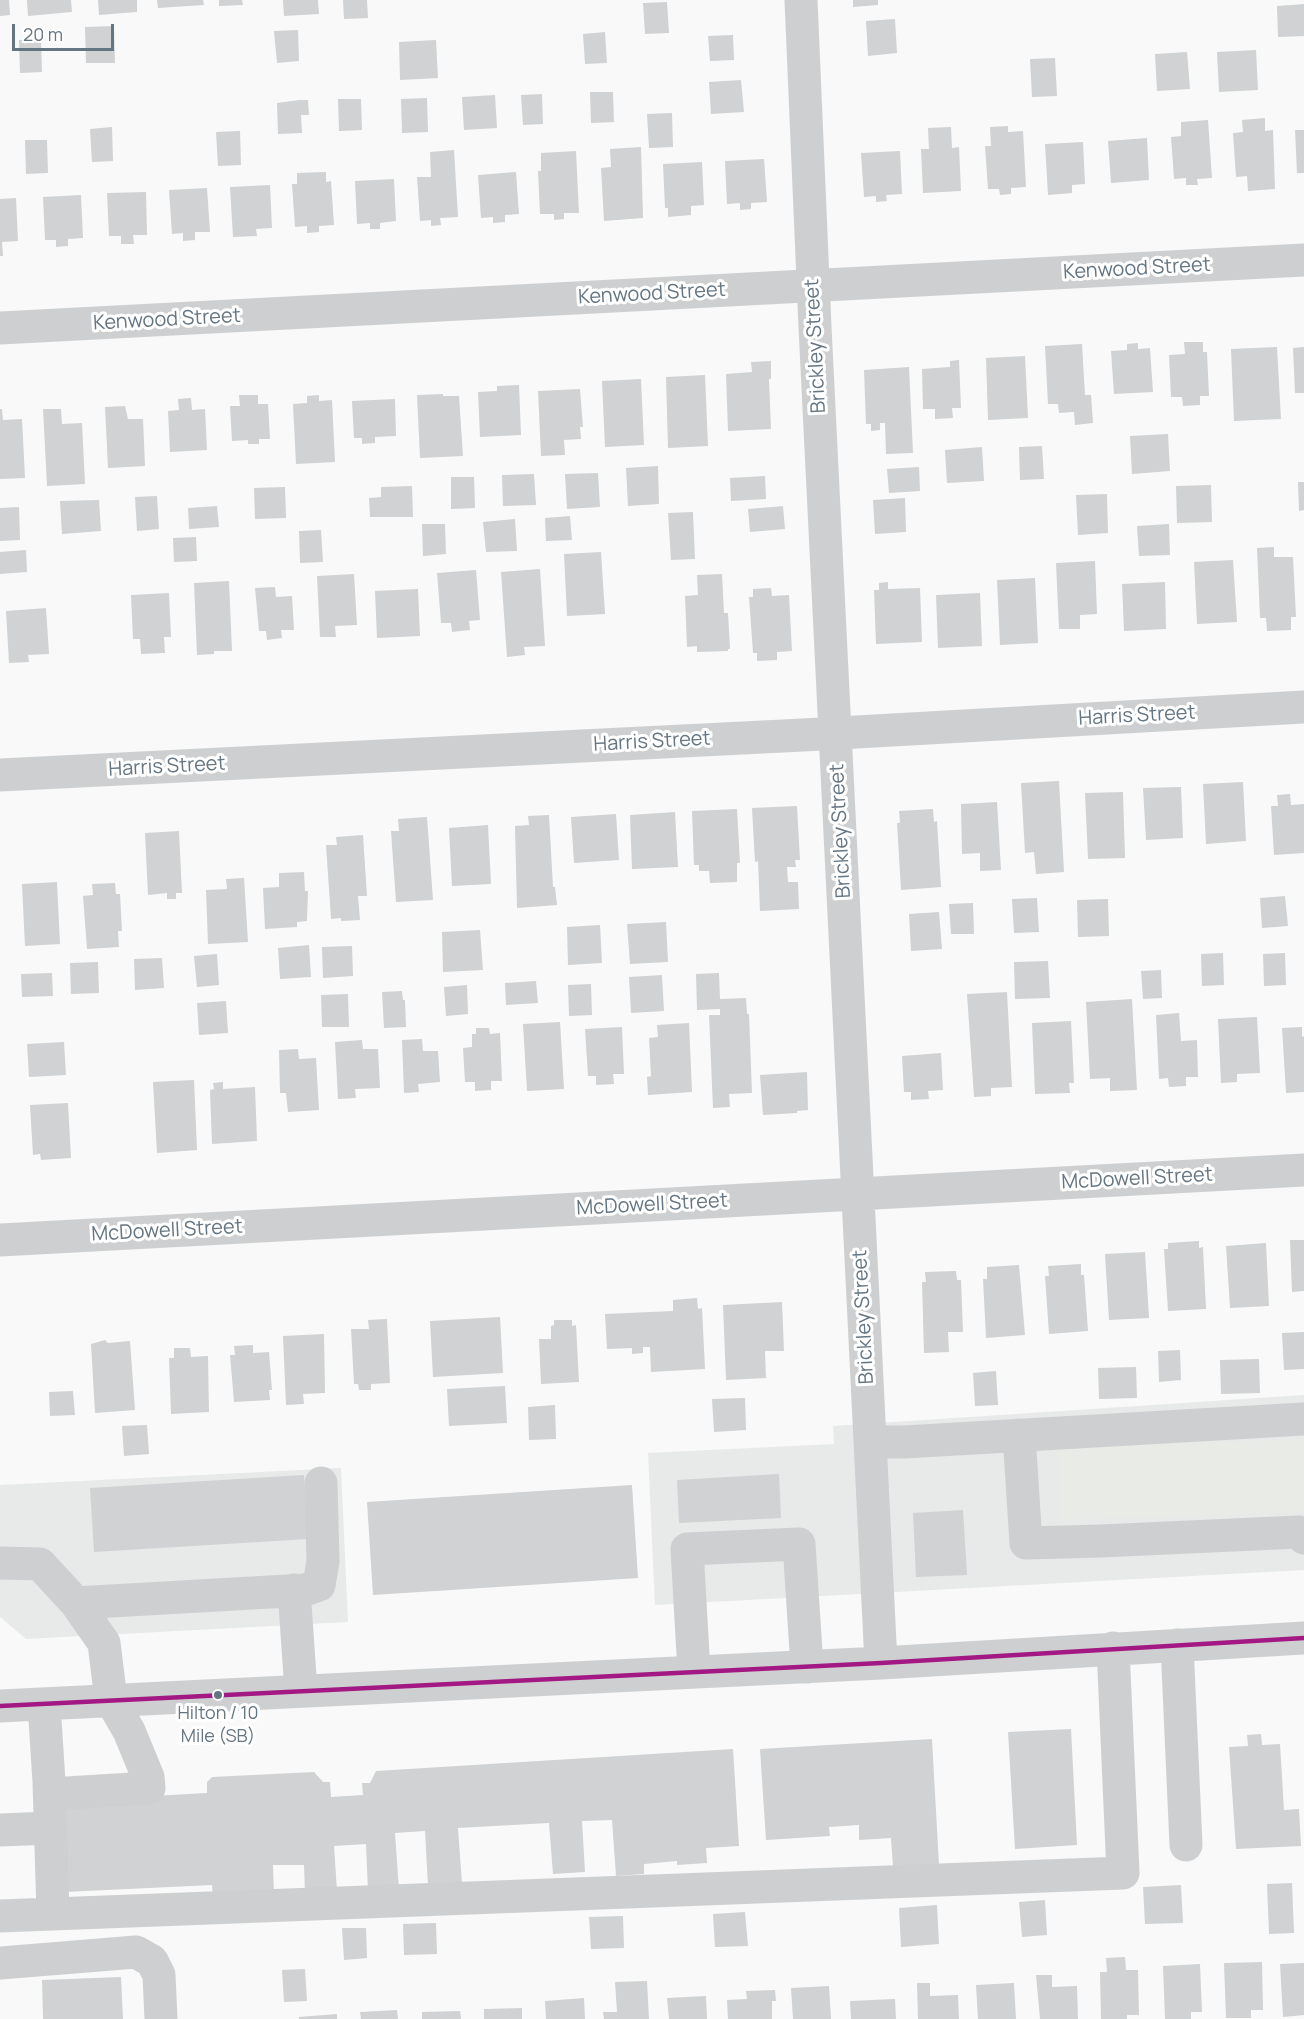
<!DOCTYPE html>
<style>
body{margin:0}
#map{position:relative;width:1304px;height:2019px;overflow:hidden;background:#f9f9f9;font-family:Manrope,sans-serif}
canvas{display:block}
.scale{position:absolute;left:12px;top:24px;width:102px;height:27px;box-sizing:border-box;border:3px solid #657683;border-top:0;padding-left:8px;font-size:18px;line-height:21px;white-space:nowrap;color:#657683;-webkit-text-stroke:4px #fff;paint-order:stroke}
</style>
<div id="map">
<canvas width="1304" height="2019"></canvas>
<div class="scale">20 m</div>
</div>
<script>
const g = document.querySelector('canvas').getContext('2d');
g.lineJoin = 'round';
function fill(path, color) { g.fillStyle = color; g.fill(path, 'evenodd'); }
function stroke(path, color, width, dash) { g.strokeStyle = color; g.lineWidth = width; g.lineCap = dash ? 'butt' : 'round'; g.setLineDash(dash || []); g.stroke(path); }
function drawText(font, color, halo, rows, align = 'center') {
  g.font = font + ' Manrope,sans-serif'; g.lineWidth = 6; g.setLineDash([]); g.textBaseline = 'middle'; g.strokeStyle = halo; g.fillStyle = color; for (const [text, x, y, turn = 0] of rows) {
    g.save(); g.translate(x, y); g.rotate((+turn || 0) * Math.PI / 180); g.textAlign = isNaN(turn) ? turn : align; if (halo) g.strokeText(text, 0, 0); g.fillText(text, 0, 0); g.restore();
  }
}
fill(new Path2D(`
 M1304,1395V1570L655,1605L648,1453L834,1444L833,1426Z
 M341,1468L348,1622L26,1639L0,1617V1485Z`), '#e8e9e9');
fill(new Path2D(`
 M1304,1439V1512L1060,1520L1058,1448Z`), '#e8ebe6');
fill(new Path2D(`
 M0,0H9L10,15L0,16Z
 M27,0H71L72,12L28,16Z
 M98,0H137V12L99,15Z
 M157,0H203L204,5L158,8Z
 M219,0H242L243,5L219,6Z
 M283,0H318L319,14L284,16Z
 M343,0H367L368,18L344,19Z
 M853,0H878V5L853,7Z
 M667,2L669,33L645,34L643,3Z
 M1304,4V36L1278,37L1277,6Z
 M895,19L897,53L868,56L866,21Z
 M114,26L115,63H86L85,27Z
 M298,30L299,61L277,63L274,31Z
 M605,32L607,63L585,64L583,34Z
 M733,35L734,60L710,61L708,36Z
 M41,39L42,72L20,73L19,40Z
 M436,40L438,78L400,80L399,42Z
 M1256,50L1258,90L1219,92L1217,52Z
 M1187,52L1190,89L1157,91L1155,54Z
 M1055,58L1057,96L1032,97L1030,59Z
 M741,80L744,112L711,114L709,82Z
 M590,92H613L614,122L591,123Z
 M542,94L543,124L523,125L521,95Z
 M495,95L497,128L464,130L462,97Z
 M427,98L428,132L402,133L401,99Z
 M338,99H361L362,130L339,131Z
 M299,100H308L309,115H301L302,133L278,134L277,103Z
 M672,113L673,147L649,148L647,114Z
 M1265,118V131L1273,130L1275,189L1248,191L1247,176L1236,177L1233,133L1243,132L1242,120Z
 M1208,120L1212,178L1197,179L1198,185H1186V178L1174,179L1171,137L1181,136V122Z
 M1008,126V132L1023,131L1026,187L1011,188V194L1000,195L999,189H988L985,146H991L990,127Z
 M112,127L113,161L92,162L90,129Z
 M951,127L952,148L959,147L961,191L923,193L921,149H929L928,128Z
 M1295,130H1304V173H1297Z
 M240,131L241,165L218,166L216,132Z
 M1147,138L1149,180L1111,183L1108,141Z
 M25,140H47L48,173L26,174Z
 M1083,142L1085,184L1072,185V193L1048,195L1045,144Z
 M641,147L643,218L604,221L601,168L611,167L610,149Z
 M454,150L458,217L440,218L441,225L431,226V220L420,221L417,177H431L430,152Z
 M576,151L579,213H564V219L554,220V214H540L538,171H541V153Z
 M900,151L902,194L886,195L887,201L876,202V196L864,197L861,153Z
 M764,159L767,202L751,203V209L740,210V203L727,204L725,161Z
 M702,162L704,205L691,206V215L668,217V208H665L663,164Z
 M326,172V182L331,181L334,225L319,226V232L307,233V226L295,227L292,184H297V173Z
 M516,172L519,214L505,215V222L493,223V217L481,218L478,175Z
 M394,179L396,221L380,223V229H370V223L357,224L355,181Z
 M270,185L272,228L256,229L257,236L233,237L230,187Z
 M207,188L210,232H195V240L183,241V233L172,234L169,190Z
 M146,192L147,235H133L134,244H121V236H109L107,193Z
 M81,195L83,238L68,239V246L56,247V240H45L43,197Z
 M16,198L18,241L2,242L3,256H0V199Z
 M1184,342H1203V352H1207L1209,396H1200V405L1183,406L1182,397H1171L1169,355L1185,354Z
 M1138,343V349L1150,348L1153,392L1114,394L1111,351L1127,350V344Z
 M1082,344L1085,395H1091L1093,423L1075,425L1074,412L1059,413L1058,404H1048L1045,346Z
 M1277,347L1281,419L1234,421L1231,349Z
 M1304,347V393H1295L1293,348Z
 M1025,356L1028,418L988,420L986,358Z
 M959,360L961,408H952L953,418L935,419V409H923L922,369L950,367V361Z
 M771,361V379H769L771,429L728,431L726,374L752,372L751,362Z
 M909,367L913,453L886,454L885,423H880V430L871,431V424H866L864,370Z
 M705,375L708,446L668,448L666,377Z
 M641,379L644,445L605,447L602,381Z
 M519,385L521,435L480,437L478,392L497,391V386Z
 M580,389L583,427H580L581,439L564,440L565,455L541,456L538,391Z
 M443,394V396H459L463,456L420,458L417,395Z
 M239,395H258V404H268L270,439H259V444H248V440L232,441L230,406H240Z
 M319,395V401L332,400L335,462L296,464L293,404L307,403V396Z
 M191,398L192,410L205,409L207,450L170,452L168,411L179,410L178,399Z
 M395,399L396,436L375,437V443L362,444V438H354L352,401Z
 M125,406L128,419H143L145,466L108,468L105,407Z
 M0,409H2L3,420L22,419L25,478L0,479Z
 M43,409H61L62,424L82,423L85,484L47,486Z
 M1168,434L1170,471L1132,474L1130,436Z
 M1042,446L1044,479L1020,480L1019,447Z
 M982,447L984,481L947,483L945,450Z
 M658,466L659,504L628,506L626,468Z
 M919,467L920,491L889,493L887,469Z
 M598,473L600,507L567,509L565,474Z
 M534,474L536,505L503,506L502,475Z
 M765,476L766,499L731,501L730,478Z
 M451,477H474L475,508L451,509Z
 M1298,482H1304V510L1299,511Z
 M1211,485L1212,522L1177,523L1176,486Z
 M412,486L413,517H370L369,498L381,497V487Z
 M285,487L286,518L255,519L254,488Z
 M1107,494L1108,533L1078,535L1076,495Z
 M157,496L159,529L137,531L135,497Z
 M905,498L906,532L875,534L873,500Z
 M99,500L101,531L62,534L60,501Z
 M217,506L219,527L189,529L188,508Z
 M783,506L785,529L750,532L748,509Z
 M19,507L20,540L0,541V508Z
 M693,512L695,559L671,560L668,513Z
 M570,516L572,540L546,541L545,518Z
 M515,519L517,551L486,552L483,522Z
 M422,524H445L446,554L423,556Z
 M1169,524L1170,555L1139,556L1137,526Z
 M321,530L323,562L300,563L299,531Z
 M196,537L197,561L174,562L173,538Z
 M1274,547V557H1293L1296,617H1291V630L1267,631L1266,618H1260L1257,548Z
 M26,550L27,572L0,574V552Z
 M601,552L605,614L567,616L564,554Z
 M1233,560L1237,622L1197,624L1194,562Z
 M1095,561L1097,614L1080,615V629H1059L1056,563Z
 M540,569L545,646L524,647L525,655L507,657L501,572Z
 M476,570L480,620L469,621L470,630L452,632L451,623H441L437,573Z
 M354,574L357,625L335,626L336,637H320L317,576Z
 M722,574L724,613H728L730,649H728V651L697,652V646L687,647L685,596L698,595L697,575Z
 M1035,578L1038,643L1000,645L997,580Z
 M229,581L232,651H214V654L197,655L194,583Z
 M888,582V589L920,588L922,642L876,644L874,590H879V583Z
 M1165,582L1166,629L1124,631L1122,584Z
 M275,587L276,597L292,596L294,630H281L282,638L267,640L266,631H259L255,588Z
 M771,588L772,596L789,595L792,651L777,652V660L757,661V653H753L749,597H753V589Z
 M418,589L420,636L377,638L375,591Z
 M169,593L171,637H164L165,653L141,654L140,639H133L131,595Z
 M980,593L982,646L938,648L936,595Z
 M46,608L49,654L28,655L29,662L9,663L6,611Z
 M1059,781L1064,872L1036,874L1034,852L1025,853L1021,783Z
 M1243,782L1246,841L1206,844L1203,784Z
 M1181,787L1183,838L1146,840L1143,788Z
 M1123,792L1125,858L1088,859L1085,793Z
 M1290,794L1291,805L1304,804V853L1274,855L1271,806H1278L1277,795Z
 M997,802L1001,870L980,871V853L962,854L961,804Z
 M797,806L800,860H795L796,867H787L788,882H798L799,909L760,911L758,861L755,862L752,808Z
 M737,809L740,863H737V882L710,883L709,871H699V865H694L692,811Z
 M933,809L934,822L937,821L941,887L901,890L897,823H900L899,811Z
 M675,812L678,867L632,869L630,815Z
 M616,814L619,860L574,863L571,817Z
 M549,815L553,887H555L557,905L517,908L515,826L529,825L528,816Z
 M427,817L433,900L396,902L391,831H399L398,819Z
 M488,825L491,884L452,886L449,828Z
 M179,831L182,893H176V899H167V893L148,895L145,833Z
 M363,835L367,896H358L360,920L341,921V918L331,919L326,845H337L336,837Z
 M304,872L305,891H308L307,921L297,922V927L265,929L263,888L279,887V873Z
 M244,878L248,942L208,944L206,890L227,889L226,879Z
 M57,882L60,944L25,946L22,884Z
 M115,883L116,894H120L122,931H118L119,947L87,949L83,896L93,895L92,884Z
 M1285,896L1288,926L1262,928L1260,898Z
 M1037,898L1039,932L1014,933L1012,899Z
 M1108,899L1109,936L1078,937L1077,900Z
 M973,903L974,934H951L949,904Z
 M939,912L942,949L911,951L909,914Z
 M666,922L668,962L630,964L627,924Z
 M600,925L602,963L568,965L567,927Z
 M480,930L483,970L443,972L442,932Z
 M309,945L311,977L280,979L278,948Z
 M352,946L353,976L323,978L322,947Z
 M1223,953L1224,985L1202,986L1201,954Z
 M1285,953L1286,985L1264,986L1263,954Z
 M217,954L219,985L197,987L194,956Z
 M162,958L164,988L135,990L134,959Z
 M1048,961L1050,998L1015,999L1014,962Z
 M98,962L99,993L71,994L70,963Z
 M1161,970L1162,998L1143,999L1141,971Z
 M52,973L53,996L22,997L21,974Z
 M719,973L720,999L746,998L747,1014H749L752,1093L729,1094L730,1107L713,1108L709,1015H720V1009L697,1010L696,974Z
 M662,975L664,1011L631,1013L629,977Z
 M536,981L538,1003L506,1005L505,983Z
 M591,984L592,1015L569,1016L568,985Z
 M467,985L468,1014L446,1016L444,987Z
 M402,991L403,1000H405L406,1027L384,1028L382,992Z
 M1007,992L1012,1087L991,1088V1096L974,1097L967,994Z
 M348,994L349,1027H322L321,995Z
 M1132,999L1137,1090L1110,1091V1078L1090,1079L1086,1002Z
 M226,1001L228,1033L199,1035L197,1003Z
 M1179,1013L1181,1041L1197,1040L1198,1077H1186V1086L1169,1087L1168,1078L1159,1079L1156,1015Z
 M1257,1017L1260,1073L1237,1074V1082L1221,1083L1218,1019Z
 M1071,1021L1074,1083H1069L1070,1093L1035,1094L1032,1023Z
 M560,1022L564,1089L527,1091L523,1024Z
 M689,1023L692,1092L648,1095L647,1077L651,1076L649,1038L658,1037L657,1025Z
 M622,1027L624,1074H613L614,1084L596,1085V1076H588L585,1029Z
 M1302,1027V1037L1304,1036V1092L1286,1093L1282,1028Z
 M476,1028H489L490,1034L500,1033L502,1081H491V1090L475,1091V1082H465L463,1048L472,1047V1034H476Z
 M422,1039L423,1051H438L440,1082L418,1084L419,1092L404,1093L402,1040Z
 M362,1040L363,1049H378L380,1088L355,1089L356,1098L338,1099L335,1042Z
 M64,1042L66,1075L29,1077L27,1044Z
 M298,1049L299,1059L316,1058L319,1110L288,1112L286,1093H280L279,1050Z
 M941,1053L943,1090L928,1091L929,1099L911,1100V1092H904L902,1056Z
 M807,1072L808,1110L797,1111V1113L763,1115L760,1075Z
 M194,1080L197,1150L157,1153L153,1082Z
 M223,1082V1089L255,1087L257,1141L212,1144L210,1090L214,1089L213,1083Z
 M68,1103L71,1158L41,1160L40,1154L33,1155L30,1105Z
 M1290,1240H1304V1291L1292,1292Z
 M1199,1241V1248L1203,1247L1206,1309L1168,1311L1164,1249H1168V1243Z
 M1266,1243L1269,1306L1230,1308L1226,1246Z
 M1145,1252L1149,1318L1109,1320L1105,1254Z
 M1081,1264V1275H1084L1088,1331L1049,1334L1045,1276H1049L1048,1266Z
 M1019,1265L1025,1335L986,1338L983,1279H987V1267Z
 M956,1271L957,1280H961L963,1332H948L949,1352L924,1353L922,1282H926L925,1272Z
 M697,1298L698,1309L702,1308L705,1369L651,1372L650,1347H643V1353L632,1354V1348L607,1349L605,1314L673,1311V1300Z
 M782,1302L784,1351H765L766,1378L726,1380L723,1305Z
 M500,1317L503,1373L433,1377L430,1321Z
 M387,1319L390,1383L371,1384V1390H359L358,1384H354L351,1329H369L368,1320Z
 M554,1320H572V1326L576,1325L579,1382L541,1384L539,1339H551V1326L554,1325Z
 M1304,1332V1369L1284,1370L1282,1333Z
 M324,1334L325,1393L303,1394L304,1404L286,1405L283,1336Z
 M105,1340L108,1343L130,1341L135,1410L95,1413L91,1344Z
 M253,1345V1353L269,1352L272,1390H269L270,1400L234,1402L230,1355H235L234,1346Z
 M174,1348H190L191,1357L208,1356L209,1412L171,1414L169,1358H174Z
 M1180,1350L1181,1380L1159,1382L1158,1351Z
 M1259,1359L1260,1393L1221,1394L1220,1360Z
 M1136,1367L1137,1398L1099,1399L1098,1368Z
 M996,1371L998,1405L975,1406L973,1373Z
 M505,1386L507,1423L449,1426L447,1389Z
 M73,1391L75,1415L50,1416L49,1392Z
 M745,1398L746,1430L714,1432L712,1399Z
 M555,1405L556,1439L529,1440L528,1407Z
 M147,1425L149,1454L124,1456L122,1426Z
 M779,1474L781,1518L679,1523L677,1480Z
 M304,1475L308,1539L94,1552L90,1488Z
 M632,1485L638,1578L373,1595L367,1502Z
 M963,1510L967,1575L916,1577L913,1513Z
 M1071,1729L1077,1845L1015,1849L1008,1732Z
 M1261,1734L1262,1745L1280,1744L1284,1810L1299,1809L1301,1846L1236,1849L1229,1747L1248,1746L1247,1735Z
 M932,1739L939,1865L893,1867L891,1838L859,1840V1825L829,1827L830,1836L766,1840L760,1749Z
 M733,1749L739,1846L706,1848L707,1863L677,1865V1861L644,1864V1874L616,1876L612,1820L582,1821L585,1872L553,1874L549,1823L458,1828L462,1884L428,1886L425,1831L395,1833L399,1890L368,1892L366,1844L334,1846L337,1891L305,1893L304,1865H273L274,1896L213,1899L212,1885L65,1892L60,1801L207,1793V1782L212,1777L314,1772L323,1782H330L331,1797L363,1795L362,1783H370L376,1771Z
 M1292,1883L1294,1933L1269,1934L1267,1884Z
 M1181,1885L1183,1923L1145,1924L1143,1887Z
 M1045,1900L1047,1935L1022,1937L1019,1902Z
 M937,1905L939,1944L901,1947L899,1908Z
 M745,1912L748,1946L715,1947L713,1914Z
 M623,1916L624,1948L591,1949L589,1917Z
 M436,1923L437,1954L404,1955L403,1924Z
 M342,1928H366L367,1958L344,1960Z
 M1125,1957L1126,1970H1138L1139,2015H1127V2019H1101L1100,1972H1107L1106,1958Z
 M1262,1962L1263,2010H1251V2018H1226L1224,1963Z
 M1304,1963V2015L1283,2017L1280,1964Z
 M1200,1964L1202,2012H1191V2019H1165L1163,1966Z
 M305,1969L307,2001L284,2002L282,1970Z
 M1036,1975H1052V1987L1077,1986L1078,2019H1040Z
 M121,1977L123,2019H43L42,1980Z
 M647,1981L649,2019H604L603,2012H617L615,1982Z
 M917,1983H930V1996L958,1995L959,2019H918Z
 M1014,1983L1016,2019H978L976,1985Z
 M829,1986L831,2019H793L791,1988Z
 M775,1990L776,2001H772V2019H728L727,2000L747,1999L746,1991Z
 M706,1996L707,2019H669L667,1998Z
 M584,1998L585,2019H546L545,2001Z
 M895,1999L896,2019H851L850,2001Z
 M522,2008V2019H484V2009Z
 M397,2010L398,2019H361L360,2012Z
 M460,2011L461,2019H422V2012Z
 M337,2014V2019H299V2017Z`), '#d0d2d3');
stroke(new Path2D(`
 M801,0L815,327L881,1663
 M0,328L1304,260
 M0,775L803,735L1304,707
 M0,1240L1304,1170
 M1019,1435L1026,1543L1101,1541L1299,1532L1304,1538
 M870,1442H904L1304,1419
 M0,1563L40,1564L76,1603L104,1643L111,1700L129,1731L148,1777L149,1788L50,1794
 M294,1590L301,1691
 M76,1603L305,1590L319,1585L323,1561L321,1483
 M1177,1645L1186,1845
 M694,1672L687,1549L799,1544L807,1667
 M44,1704L49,1782L53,1913
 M0,1706L881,1663L1304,1638
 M0,1830L51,1828
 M0,1916L1123,1873L1113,1648
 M0,1963L136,1952L152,1961L159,1975L161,2019`), '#cecfd0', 33);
stroke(new Path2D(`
 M0,1706L881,1663L1304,1638`), '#a31984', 4.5);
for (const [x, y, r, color] of [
 [218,1695,5,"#657683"]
]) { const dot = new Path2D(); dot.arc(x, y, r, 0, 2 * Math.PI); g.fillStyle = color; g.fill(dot); stroke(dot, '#fff', 2); }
drawText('18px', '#657683', '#fff', [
 ["Hilton / 10",218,1714],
 ["Mile (SB)",218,1737]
]);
drawText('20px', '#657683', '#fff', [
 ["Kenwood Street",1137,269,-3],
 ["Kenwood Street",652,294,-3],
 ["Kenwood Street",167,320,-3],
 ["Brickley Street",816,346,-93],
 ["Harris Street",1137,716,-3],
 ["Harris Street",652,742,-3],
 ["Harris Street",167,767,-3],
 ["Brickley Street",841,831,-93],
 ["McDowell Street",1137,1179,-3],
 ["McDowell Street",652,1205,-3],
 ["McDowell Street",167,1231,-3],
 ["Brickley Street",864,1317,-93]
]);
</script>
